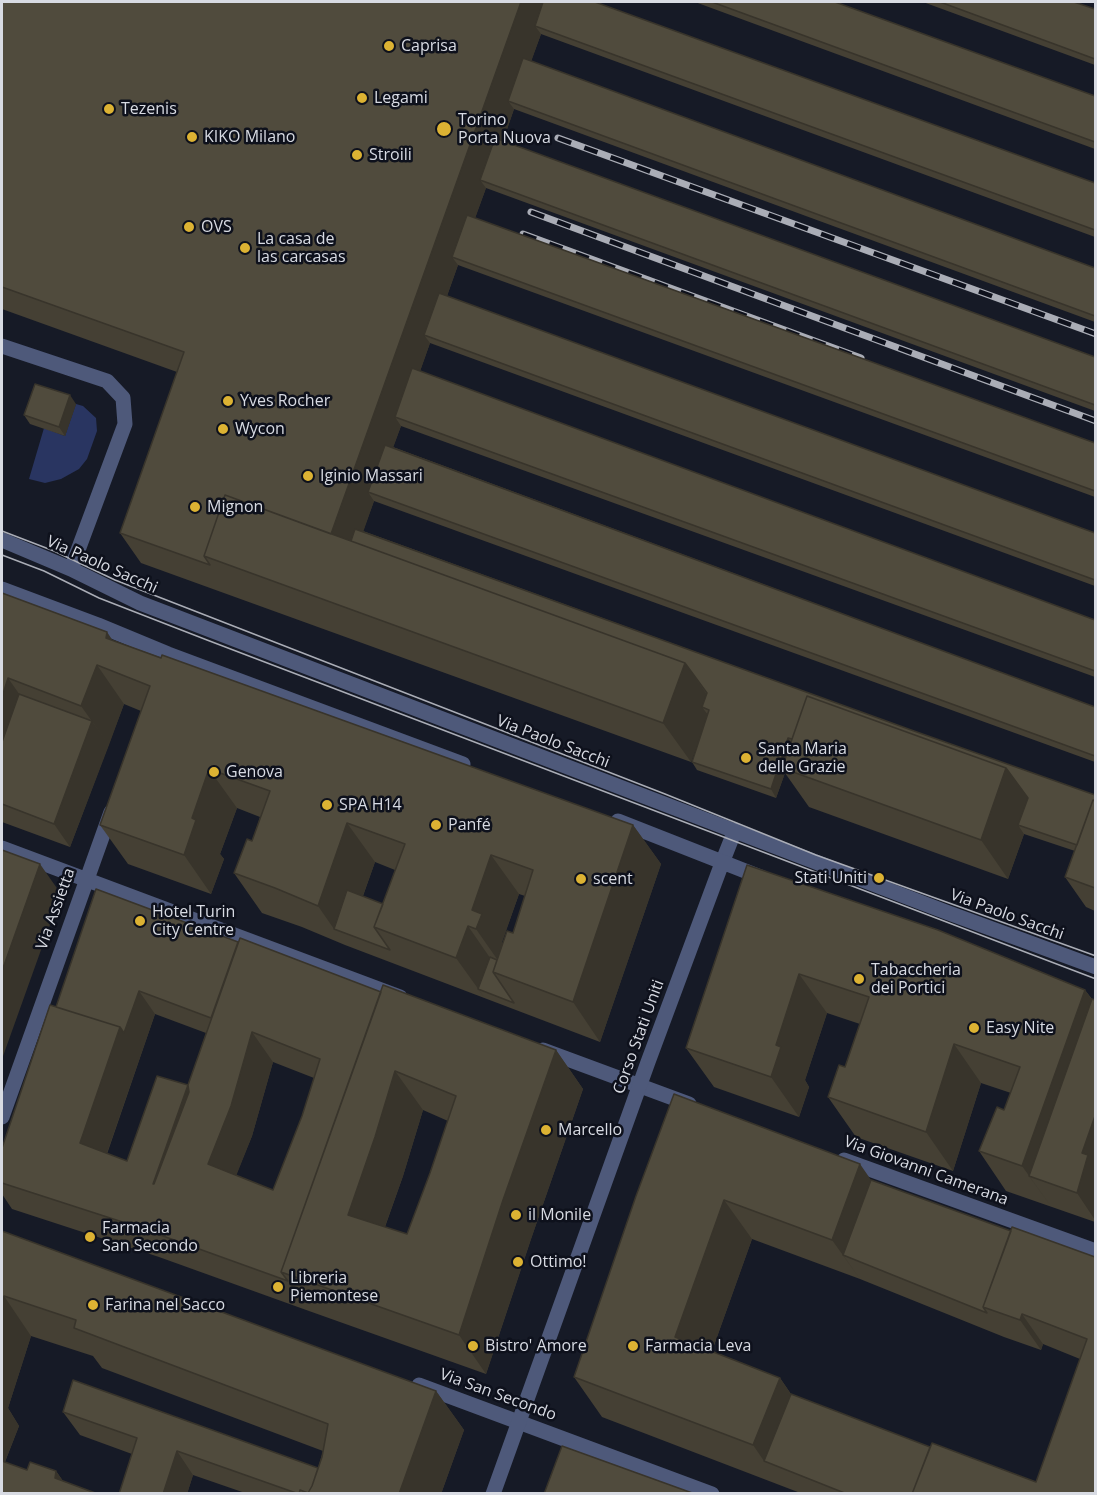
<!DOCTYPE html>
<meta charset="utf-8">
<style>
body{margin:0}
#map{position:relative;width:1097px;height:1495px;overflow:hidden;background:#161a26;font-family:"Open Sans",sans-serif}
canvas{display:block}
.frame{position:absolute;inset:0;border:3px solid #d8dbe3;pointer-events:none}
</style>
<div id="map">
<canvas width="1097" height="1495"></canvas>
<div class="frame"></div>
</div>
<script>
const g = document.querySelector('canvas').getContext('2d');
g.lineJoin = 'round';
function fill(path, color) { g.fillStyle = color; g.fill(path, 'evenodd'); }
function stroke(path, color, width, dash) { g.strokeStyle = color; g.lineWidth = width; g.lineCap = dash ? 'butt' : 'round'; g.setLineDash(dash || []); g.stroke(path); }
function drawText(font, color, halo, rows, align = 'center') {
  g.font = font + ' "Open Sans",sans-serif'; g.lineWidth = 5; g.setLineDash([]); g.textBaseline = 'middle'; g.strokeStyle = halo; g.fillStyle = color; for (const [text, x, y, turn = 0] of rows) {
    g.save(); g.translate(x, y); g.rotate((+turn || 0) * Math.PI / 180); g.textAlign = isNaN(turn) ? turn : align; if (halo) g.strokeText(text, 0, 0); g.fillText(text, 0, 0); g.restore();
  }
}
fill(new Path2D(`
 M76,404L83,406L96,418L97,431L87,459L79,469L61,479L45,483L29,479L44,428L65,436Z`), '#293561');
stroke(new Path2D(`
 M2,346L107,381L123,398L125,424L71,569
 M2,540L71,569L140,603L946,912L1096,967
 M722,863L735,830`), '#4e597a', 15);
stroke(new Path2D(`
 M2,848L400,997
 M543,1050L689,1104
 M2,1117L111,812
 M844,1160L1096,1251
 M419,1385L712,1494`), '#4e597a', 15);
stroke(new Path2D(`
 M2,589L98,625L168,654L463,764
 M618,821L763,878
 M493,1494L648,1062L722,863`), '#4e597a', 15);
stroke(new Path2D(`
 M2,531L54,551L115,580L665,794L816,855L1096,956
 M2,555L44,571L99,598L207,640L1096,979`), '#aaadb6', 1.5);
const rail = new Path2D(`
 M558,138L1096,334
 M531,212L1096,421
 M523,234L861,358`);
stroke(rail, '#aaadb6', 7);
stroke(rail, '#0e111c', 4.5, [14]);
fill(new Path2D(`
 M2,2H595L1095,183V237L541,34L531,61L1095,268V322L514,109L503,141L1095,357V411L486,188L475,218L1095,443V497L458,265L447,296L1095,533V586L430,343L420,371L1095,620V677L401,426L393,447L1095,707V762L374,501L363,531L914,731L1095,795V911L1086,907L1065,877L1075,851L1024,834L1008,879L809,807L785,773L776,798L697,770L692,762L701,735L691,762L141,563L120,533L177,372L2,309Z
 M695,2H835L1095,96V149Z
 M923,2H1074L1095,9V65Z
 M76,404L65,436L30,424L24,415Z
 M2,593L112,640L633,825L661,864L600,1042L345,945L302,927L262,913L234,873L252,841L260,817L237,808L220,854L224,859L211,894L128,864L100,825L141,711L124,704L70,847L2,822ZM375,862L395,870L383,904L363,896ZM519,894L525,896L513,933L503,944L502,942Z
 M747,865L1085,990L1092,999L1095,1000V1222L1006,1191L979,1151L1004,1110L1011,1093L981,1083L953,1171L856,1137L828,1097L845,1067L860,1024L827,1013L805,1080L809,1087L799,1117L714,1087L686,1048Z
 M238,942L381,992L556,1050L583,1089L531,1239L486,1374L309,1311L159,1257L12,1209L2,1194V1148L56,1007ZM155,1014L206,1033L188,1085L127,1161L107,1154ZM273,1062L314,1078L302,1116L273,1190L236,1175L252,1136ZM423,1110L448,1121L430,1173L407,1234L385,1227L403,1176Z
 M871,1180L1011,1231L1095,1257V1494H803L602,1417L574,1377L636,1196ZM752,1239L860,1279L1004,1337L1041,1350L1043,1344L1080,1359L1036,1482L930,1447L791,1394L780,1378L712,1351Z
 M2,1231L436,1391L464,1430L441,1494H248L193,1475L187,1494H119L132,1454L80,1435L63,1412L318,1468L323,1451L102,1368L93,1356L31,1336L8,1408L19,1426L5,1462L27,1470L56,1471L63,1481L2,1494Z`), '#454034');
fill(new Path2D(`
 M521,2H552L535,26L541,34L516,104L508,101L514,109L488,183L480,180L486,188L460,260L452,257L458,265L432,338L424,335L430,343L403,420L395,417L401,426L376,495L368,492L374,501L352,564L329,540Z
 M70,395L76,404L65,436L59,427Z
 M107,632L134,672L106,638Z
 M685,663L712,702L702,707L708,715L691,762L663,723Z
 M97,665L124,704L109,745L81,706Z
 M8,678L36,718L2,804V697Z
 M92,721L109,745L70,847L54,824Z
 M788,738L794,746L782,768L785,773L776,798L771,789Z
 M1006,768L1034,807L1018,825L1024,834L1008,879L981,840Z
 M209,769L237,808L220,854L224,859L211,894L184,855L192,818Z
 M347,823L375,862L349,934L334,929L318,906Z
 M633,825L661,864L600,1042L573,1002Z
 M491,855L519,894L502,942L509,953L504,969L476,929L472,910Z
 M40,864L61,894L2,1059V971Z
 M468,926L495,965L478,989L484,997L456,958Z
 M799,974L827,1013L805,1080L809,1087L799,1117L771,1077L776,1045Z
 M1085,990L1095,1004L1029,1176L1050,1205L1022,1166Z
 M139,991L155,1014L100,1173L80,1143L120,1027Z
 M252,1032L273,1062L252,1136L229,1194L208,1164Z
 M954,1044L981,1083L953,1171L926,1132Z
 M556,1050L583,1089L531,1239L486,1374L459,1335L503,1200Z
 M395,1071L423,1110L403,1176L375,1254L348,1215Z
 M188,1085L208,1115L174,1214L153,1184Z
 M1095,1116V1220L1077,1193L1082,1153Z
 M860,1164L887,1203L843,1255L860,1279L832,1240Z
 M724,1200L752,1239L703,1376L675,1337Z
 M4,1296L31,1336L8,1408L19,1426L2,1469V1303Z
 M1022,1314L1043,1344L1041,1350L1020,1320Z
 M780,1378L807,1418L764,1461L753,1445Z
 M436,1391L464,1430L441,1494H399Z
 M177,1451L193,1475L187,1494H163Z
 M56,1471L72,1494L55,1478Z`), '#38342b');
const building = new Path2D(`
 M2,2H521L331,534L225,495L204,556L210,565L120,533L184,352L2,287Z
 M543,2H595L1095,183V230L535,26Z
 M712,2H835L1095,96V142Z
 M940,2H1074L1095,9V59Z
 M523,58L1095,268V316L508,101Z
 M495,138L1095,357V405L480,180Z
 M467,215L1095,443V491L452,257Z
 M439,293L1095,533V580L424,335Z
 M412,368L1095,620V671L395,417Z
 M35,384L70,395L59,427L24,415Z
 M385,445L1095,707V756L368,492Z
 M225,495L685,663L663,723L204,556Z
 M355,529L914,731L1095,795V801L1093,800L1077,845L1018,825L1028,798L1006,768L807,696L792,739L788,738L771,789L692,762L709,710L702,707L707,693L685,663L351,541Z
 M2,593L107,632L106,638L161,658L162,655L633,825L573,1002L493,972L507,931L513,933L533,870L491,855L472,910L482,914L476,929L468,926L456,958L374,927L405,844L347,823L318,906L275,888L234,873L247,839L252,841L270,791L209,769L192,818L196,820L184,855L100,825L150,686L97,665L81,706L8,678L2,697Z
 M19,694L92,721L54,824L2,804V742Z
 M807,696L1006,768L981,840L782,768Z
 M1093,800L1095,801V888L1065,877Z
 M2,850L40,864L2,971Z
 M747,865L938,930L1085,990L1022,1166L979,1151L997,1107L1004,1110L1020,1067L954,1044L926,1132L828,1097L839,1065L845,1067L869,997L799,974L776,1045L781,1047L771,1077L686,1048Z
 M96,889L238,942L211,1018L139,991L124,1033L120,1027L56,1007Z
 M347,890L383,904L374,927L390,950L334,929Z
 M240,938L381,992L281,1272L288,1281L138,1227L2,1183V1148L50,1005L120,1027L80,1143L127,1161L157,1076L188,1085ZM252,1032L320,1059L302,1116L273,1190L208,1164L231,1106ZM188,1085L189,1092L154,1184H153Z
 M490,957L497,960L493,972L514,1003L478,989Z
 M383,985L556,1050L503,1200L459,1335L281,1272ZM395,1071L456,1096L430,1173L407,1234L348,1215L375,1137Z
 M1092,999L1095,1000V1116L1082,1153L1088,1155L1077,1193L1029,1176Z
 M674,1094L860,1164L832,1240L724,1200L675,1337L780,1378L753,1445L574,1377L636,1196Z
 M871,1180L1011,1231L983,1307L987,1313L843,1255Z
 M1012,1227L1095,1257V1494H912L932,1443L1036,1482L1087,1339L1022,1314L1020,1320L983,1307Z
 M2,1231L436,1391L399,1494L308,1493L312,1486L322,1457L328,1424L74,1328L76,1320L4,1296L2,1303Z
 M73,1380L318,1468L312,1486L308,1493L300,1490L299,1494L177,1451L163,1494H119L137,1438L63,1412Z
 M791,1394L930,1447L912,1494H847L764,1461Z
 M562,1446L695,1494H544Z
 M2,1461L27,1470L30,1462L56,1471L55,1478L98,1494H2Z
 M300,1490L310,1494H299Z`);
fill(building, '#504b3d');
stroke(building, '#38342b', 1.5);
for (const [x, y, r, color] of [
 [389,46,6,"#dcb233"],
 [362,98,6,"#dcb233"],
 [109,109,6,"#dcb233"],
 [444,129,8,"#dcb233"],
 [192,137,6,"#dcb233"],
 [357,155,6,"#dcb233"],
 [189,227,6,"#dcb233"],
 [245,248,6,"#dcb233"],
 [228,401,6,"#dcb233"],
 [223,429,6,"#dcb233"],
 [308,476,6,"#dcb233"],
 [195,507,6,"#dcb233"],
 [746,758,6,"#dcb233"],
 [214,772,6,"#dcb233"],
 [327,805,6,"#dcb233"],
 [436,825,6,"#dcb233"],
 [879,878,6,"#dcb233"],
 [581,879,6,"#dcb233"],
 [140,921,6,"#dcb233"],
 [859,979,6,"#dcb233"],
 [974,1028,6,"#dcb233"],
 [546,1130,6,"#dcb233"],
 [516,1215,6,"#dcb233"],
 [90,1237,6,"#dcb233"],
 [518,1262,6,"#dcb233"],
 [278,1287,6,"#dcb233"],
 [93,1305,6,"#dcb233"],
 [473,1346,6,"#dcb233"],
 [633,1346,6,"#dcb233"]
]) { const dot = new Path2D(); dot.arc(x, y, r, 0, 2 * Math.PI); g.fillStyle = color; g.fill(dot); stroke(dot, '#0e111c', 2); }
drawText('16px', '#d8dbe3', '#0e111c', [
 ["Caprisa",401,46],
 ["Legami",374,98],
 ["Tezenis",121,109],
 ["Torino",458,120],
 ["Porta Nuova",458,138],
 ["KIKO Milano",204,137],
 ["Stroili",369,155],
 ["OVS",201,227],
 ["La casa de",257,239],
 ["las carcasas",257,257],
 ["Yves Rocher",240,401],
 ["Wycon",235,429],
 ["Iginio Massari",320,476],
 ["Mignon",207,507],
 ["Santa Maria",758,749],
 ["delle Grazie",758,767],
 ["Genova",226,772],
 ["SPA H14",339,805],
 ["Panfé",448,825],
 ["Stati Uniti",867,878,"right"],
 ["scent",593,879],
 ["Hotel Turin",152,912],
 ["City Centre",152,930],
 ["Tabaccheria",871,970],
 ["dei Portici",871,988],
 ["Easy Nite",986,1028],
 ["Marcello",558,1130],
 ["il Monile",528,1215],
 ["Farmacia",102,1228],
 ["San Secondo",102,1246],
 ["Ottimo!",530,1262],
 ["Libreria",290,1278],
 ["Piemontese",290,1296],
 ["Farina nel Sacco",105,1305],
 ["Bistro' Amore",485,1346],
 ["Farmacia Leva",645,1346]
], 'left');
drawText('16px', '#d8dbe3', '#0e111c', [
 ["Via Paolo Sacchi",102,565,24],
 ["Via Paolo Sacchi",553,742,21],
 ["Via Assietta",56,909,-70],
 ["Via Paolo Sacchi",1007,915,20],
 ["Corso Stati Uniti",639,1037,-70],
 ["Via Giovanni Camerana",926,1171,20],
 ["Via San Secondo",498,1395,20]
]);
</script>
